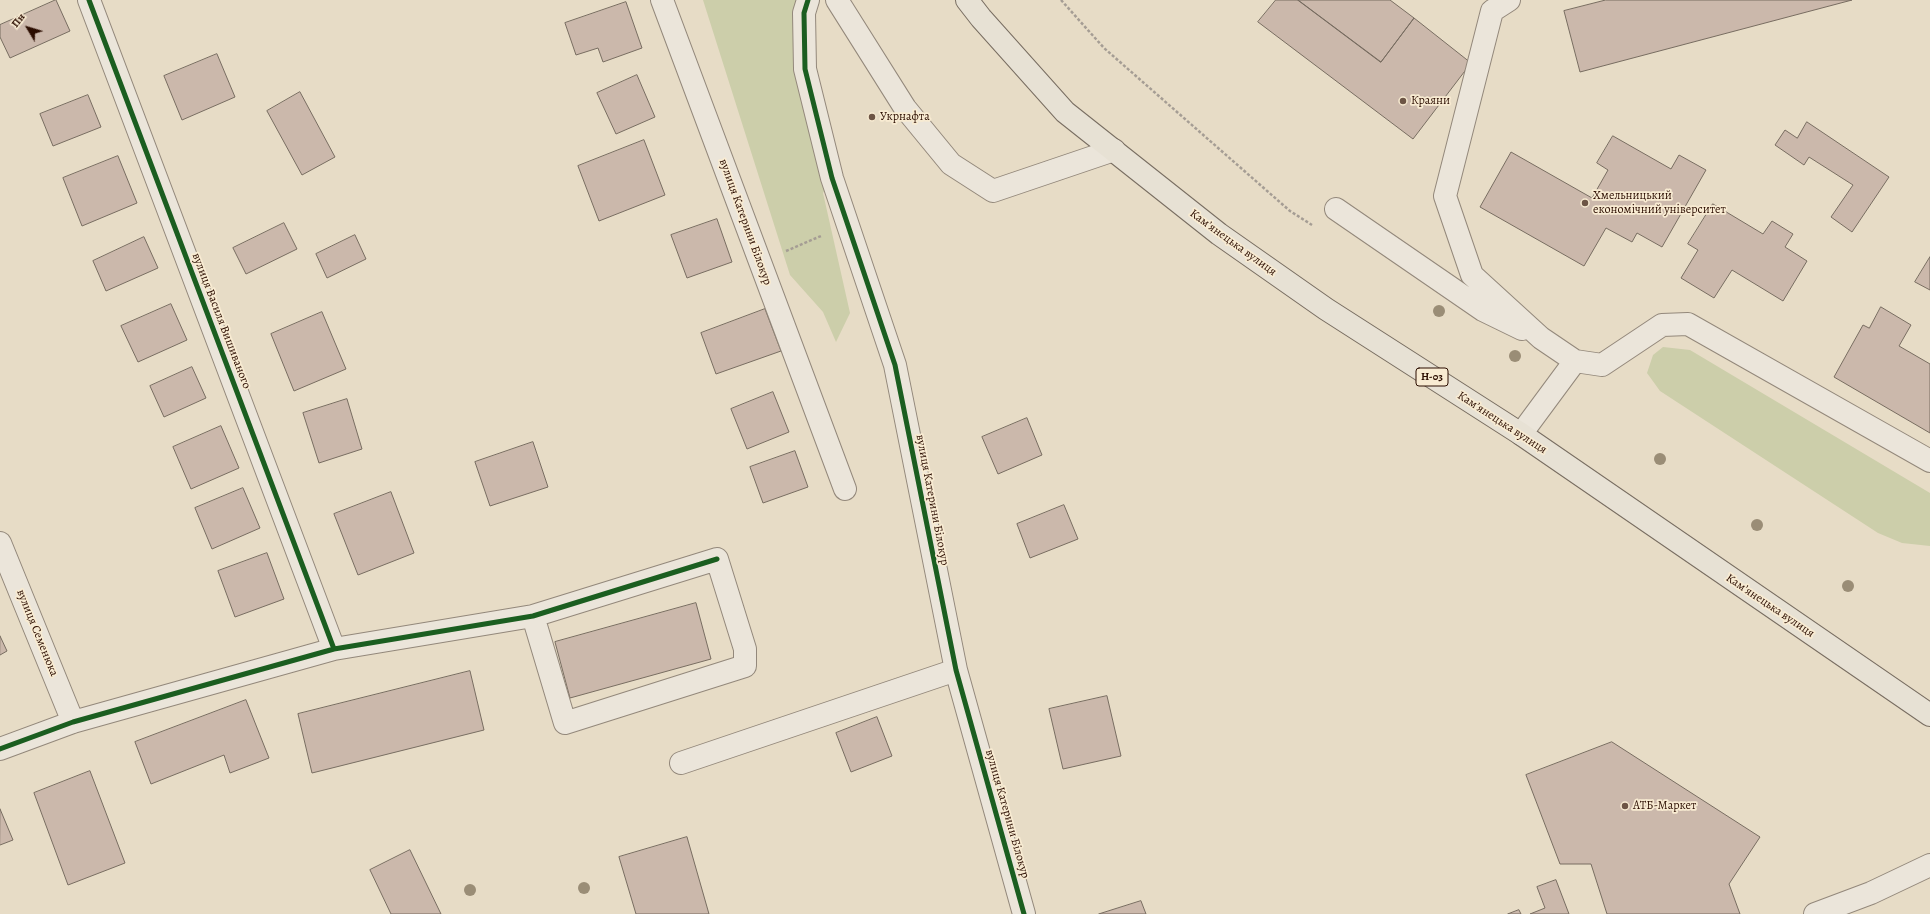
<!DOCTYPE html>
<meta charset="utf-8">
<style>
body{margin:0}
#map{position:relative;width:1930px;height:914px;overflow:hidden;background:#e7dcc6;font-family:Alegreya,serif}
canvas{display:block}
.north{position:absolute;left:8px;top:8px;width:40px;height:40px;-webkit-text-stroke:3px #f8ebd2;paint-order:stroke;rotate:308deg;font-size:11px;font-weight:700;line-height:16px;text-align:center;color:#2b0d00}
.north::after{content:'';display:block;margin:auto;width:14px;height:18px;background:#2b0d00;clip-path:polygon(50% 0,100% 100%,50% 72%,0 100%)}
</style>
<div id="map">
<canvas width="1930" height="914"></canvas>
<div class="north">Пн</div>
</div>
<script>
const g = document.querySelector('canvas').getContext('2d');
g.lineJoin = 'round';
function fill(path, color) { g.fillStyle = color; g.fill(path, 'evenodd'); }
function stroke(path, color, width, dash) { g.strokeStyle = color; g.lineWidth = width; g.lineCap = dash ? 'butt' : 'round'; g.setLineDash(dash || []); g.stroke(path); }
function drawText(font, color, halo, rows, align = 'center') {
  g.font = font + ' Alegreya,serif'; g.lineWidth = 3.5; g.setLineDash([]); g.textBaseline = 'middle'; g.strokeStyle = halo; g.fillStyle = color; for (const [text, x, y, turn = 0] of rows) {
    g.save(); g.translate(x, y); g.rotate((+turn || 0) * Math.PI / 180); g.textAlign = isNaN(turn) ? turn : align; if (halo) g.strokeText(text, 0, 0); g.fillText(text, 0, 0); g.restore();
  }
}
fill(new Path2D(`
 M703,0H804L832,178L823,193L850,313L836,342L823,312L790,275Z
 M1663,347L1690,350L1930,493V546L1902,543L1878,533L1660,391L1647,373L1653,355Z`), '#ccceaa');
const building = new Path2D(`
 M56,0L70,31L10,58L0,37V25Z
 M1276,0H1298L1381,62L1414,18L1471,63L1413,139L1258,22Z
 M1298,0H1390L1414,18L1381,62Z
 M1606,0H1852L1580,72L1564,11Z
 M626,2L642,48L603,62L598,48L576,55L565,23Z
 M217,54L235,97L182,120L164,76Z
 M637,75L655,117L616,134L597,93Z
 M300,92L335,157L302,175L267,111Z
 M88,95L101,127L53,146L40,114Z
 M1807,122L1889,177L1852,232L1831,217L1853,185L1809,157L1804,165L1775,145L1785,130L1797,138Z
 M1613,136L1671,169L1679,155L1706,170L1662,247L1637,233L1632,242L1606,228L1584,266L1480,207L1511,152L1592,198L1608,170L1597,163Z
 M644,140L665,195L599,221L578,166Z
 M118,156L137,203L82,226L63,178Z
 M1713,204L1763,234L1772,221L1793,234L1785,247L1807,261L1783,301L1732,270L1714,298L1681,278L1698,250L1688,244Z
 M717,219L732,262L687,278L671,235Z
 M284,223L297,249L246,274L233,248Z
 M355,235L366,259L327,278L316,254Z
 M144,237L158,268L106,291L93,261Z
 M1930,257V290L1915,282Z
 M171,304L187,340L138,362L121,326Z
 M1881,307L1911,325L1899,346L1930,364V433L1834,377L1863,325L1869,328Z
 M765,309L781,351L716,374L701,333Z
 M322,312L346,369L294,391L271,334Z
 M192,367L206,398L164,417L150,386Z
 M773,392L789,432L747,449L731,409Z
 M347,399L362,449L319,463L303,413Z
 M1027,418L1042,455L998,474L982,437Z
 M221,426L239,468L191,489L173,447Z
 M533,442L548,487L490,506L475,462Z
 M795,451L808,487L763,503L750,467Z
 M243,488L260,528L212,549L195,508Z
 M391,492L414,553L358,575L334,514Z
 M1064,505L1078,539L1030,558L1017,524Z
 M267,553L284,599L235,617L218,571Z
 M696,603L711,659L570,698L555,642Z
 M0,636L7,651L0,655Z
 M470,671L484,730L312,773L298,714Z
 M1107,696L1121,756L1063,769L1049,709Z
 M246,700L269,758L230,773L224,755L151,784L135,742Z
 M877,717L892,756L851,772L836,733Z
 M1612,742L1760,837L1729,884L1740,914H1607L1591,864H1560L1526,775Z
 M90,771L125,863L68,885L34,793Z
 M0,809L13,840L0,845Z
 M687,837L709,914H636L619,857Z
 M410,850L441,914H391L370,870Z
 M1556,880L1569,914H1530L1545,908L1537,887Z
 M1141,901L1146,914H1099Z
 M1519,910L1521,914H1508Z`);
fill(building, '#cbb8ab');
stroke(building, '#786d61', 1);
const minor = new Path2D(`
 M89,0L334,649
 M662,0L845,489
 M808,0L804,13L805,69L832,178L895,365L956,670L1024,914
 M837,0L905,108L951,164L993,191L1114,150
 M1509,0L1492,11L1445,196L1472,275L1541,338L1575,361L1521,434
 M1336,209L1483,310L1522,329
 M1575,361L1602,365L1662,325L1688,324L1930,461
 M0,543L73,722
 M0,749L73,722L334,649L533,616L717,559L745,649V666L565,723L533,616
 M681,763L956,670
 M1815,914L1871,893L1930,865`);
const major = new Path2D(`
 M967,0L981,18L1065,112L1219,234L1326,309L1521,434L1930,715`);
stroke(minor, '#93887b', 24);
stroke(major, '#786d61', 24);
stroke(new Path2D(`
 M1061,0L1104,48L1290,211L1312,225
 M786,251L821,236`), '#a59d94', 2.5, [3, 2]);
stroke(minor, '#ebe5da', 22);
stroke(major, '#e7e1d4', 22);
stroke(new Path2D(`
 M89,0L334,649
 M808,0L804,13L805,69L832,178L895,365L956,670L1024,914
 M0,749L73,722L334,649L533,616L717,559`), '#1b5e20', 5);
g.fillStyle = '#9a8d76';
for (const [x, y] of [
 [1439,311],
 [1515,356],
 [1660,459],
 [1757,525],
 [1848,586],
 [584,888],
 [470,890]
]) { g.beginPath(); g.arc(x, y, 6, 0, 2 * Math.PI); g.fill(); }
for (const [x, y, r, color] of [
 [1403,101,4,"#6d5545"],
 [872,117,4,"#6d5545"],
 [1585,203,4,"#6d5545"],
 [1625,806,4,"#6d5545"]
]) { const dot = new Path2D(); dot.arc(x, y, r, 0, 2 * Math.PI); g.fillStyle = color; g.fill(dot); stroke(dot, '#f8ebd2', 1.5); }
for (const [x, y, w] of [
 [1432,377,32]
]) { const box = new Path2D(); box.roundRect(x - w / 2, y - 9, w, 18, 3); g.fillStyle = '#f8ebd2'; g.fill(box); stroke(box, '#2b0d00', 1); }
drawText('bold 11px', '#2b0d00', null, [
 ["Н-03",1432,377]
]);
drawText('12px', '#2b0d00', '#f8ebd2', [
 ["Краяни",1411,101],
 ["Укрнафта",880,117],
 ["Хмельницький",1593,196],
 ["економічний університет",1593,210],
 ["АТБ-Маркет",1633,806]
], 'left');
drawText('12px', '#2b0d00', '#f8ebd2', [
 ["вулиця Катерини Білокур",745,222,70],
 ["Камʼянецька вулиця",1233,243,36],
 ["вулиця Василя Вишиваного",221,321,69],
 ["Камʼянецька вулиця",1502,423,33],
 ["вулиця Катерини Білокур",932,500,79],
 ["Камʼянецька вулиця",1770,606,34],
 ["вулиця Семенюка",37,633,68],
 ["вулиця Катерини Білокур",1007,814,74]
]);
</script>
